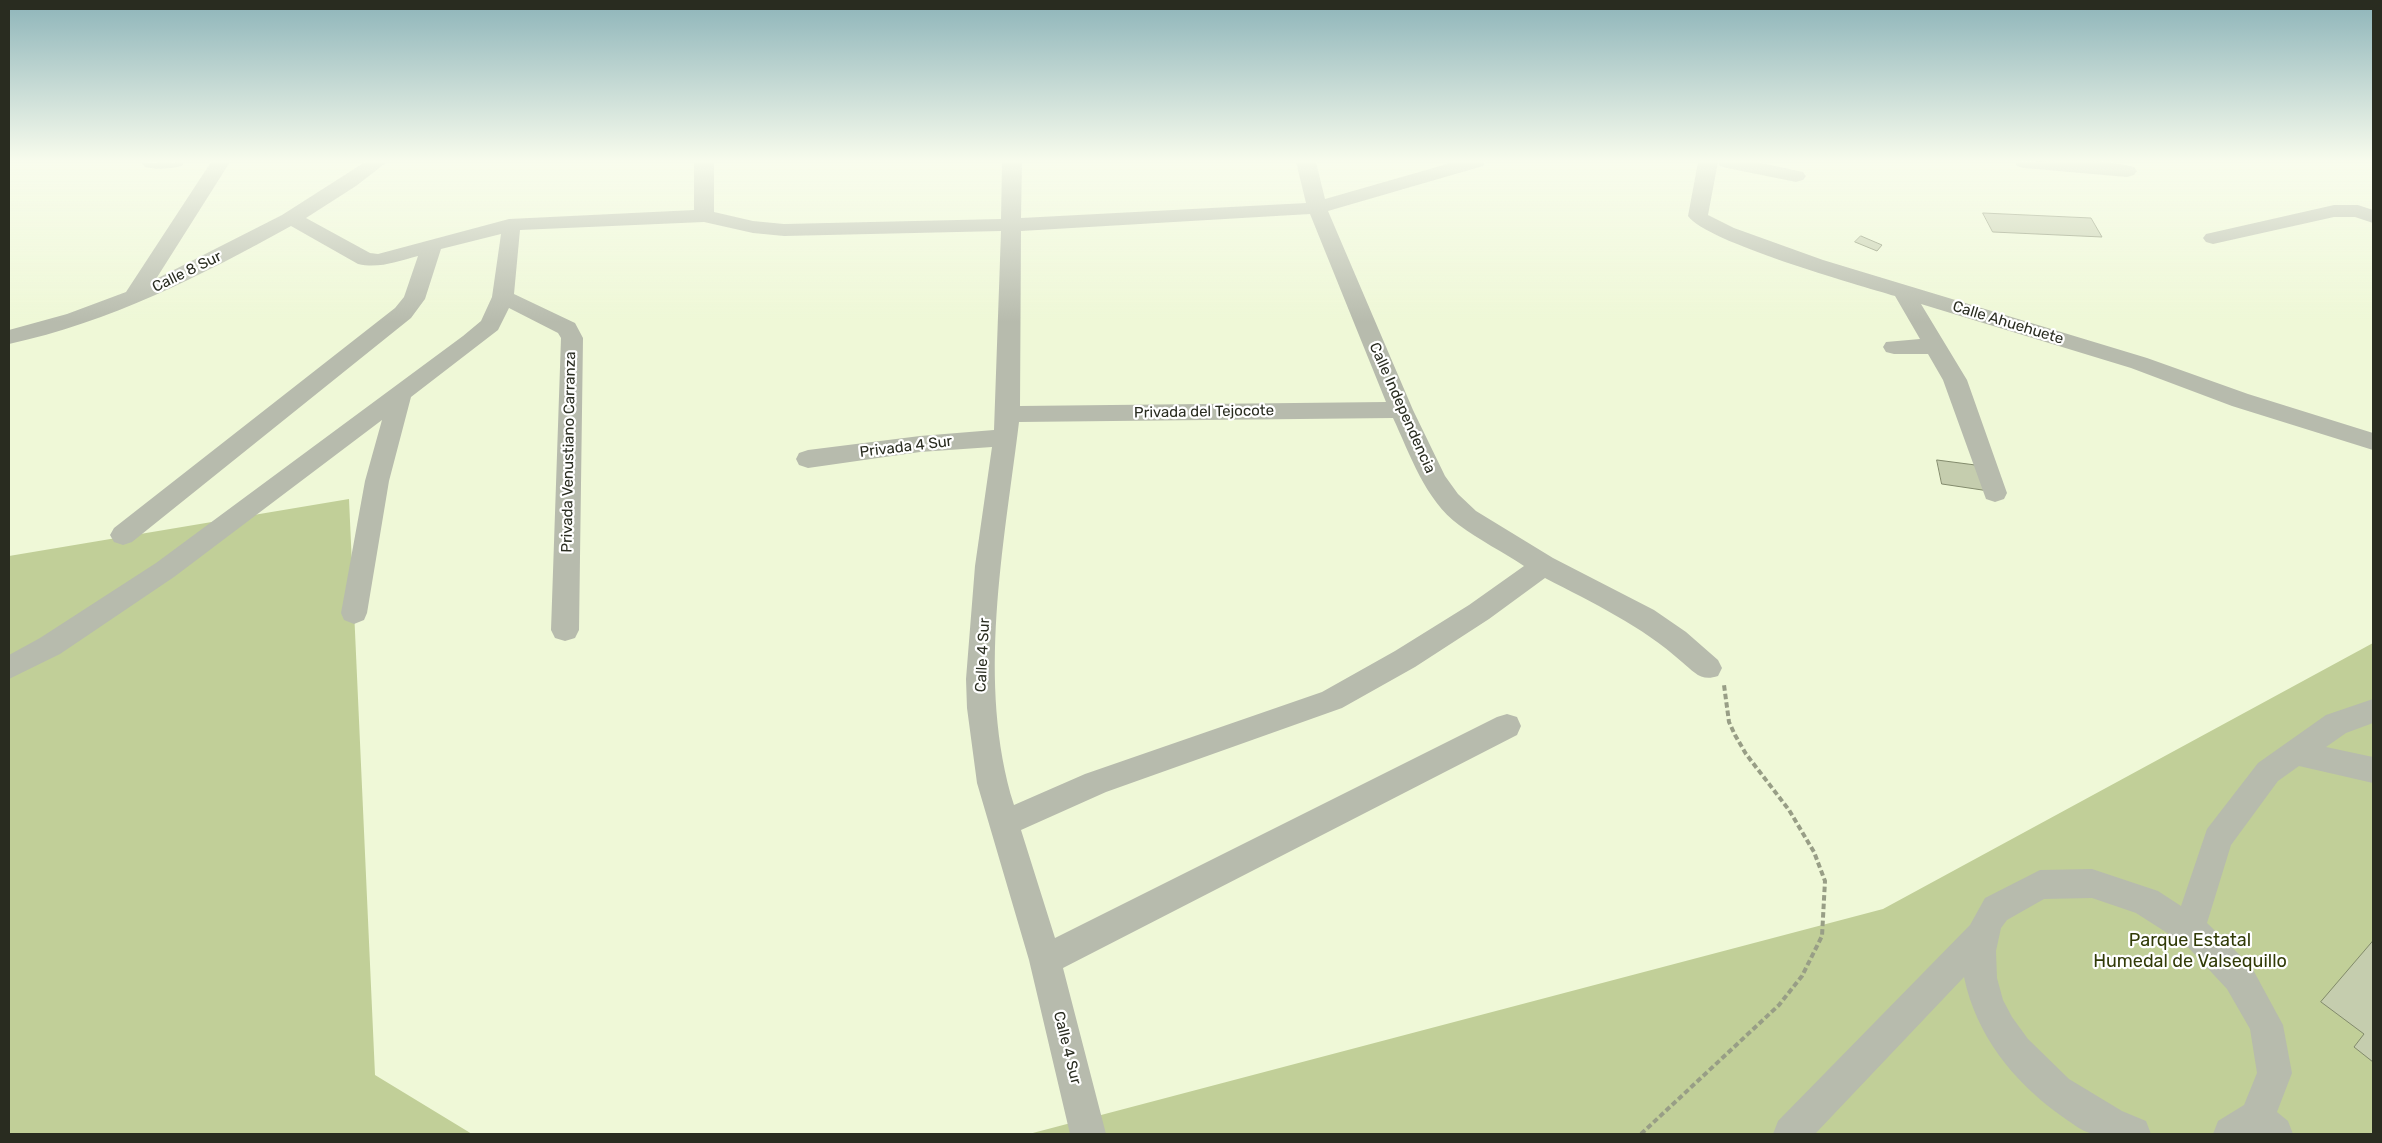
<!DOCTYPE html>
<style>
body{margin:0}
#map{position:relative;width:2382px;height:1143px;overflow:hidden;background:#eff8d7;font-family:Rubik,sans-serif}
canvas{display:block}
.frame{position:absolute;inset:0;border:10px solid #292c20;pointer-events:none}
</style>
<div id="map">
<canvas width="2382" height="1143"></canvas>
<div class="frame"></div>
</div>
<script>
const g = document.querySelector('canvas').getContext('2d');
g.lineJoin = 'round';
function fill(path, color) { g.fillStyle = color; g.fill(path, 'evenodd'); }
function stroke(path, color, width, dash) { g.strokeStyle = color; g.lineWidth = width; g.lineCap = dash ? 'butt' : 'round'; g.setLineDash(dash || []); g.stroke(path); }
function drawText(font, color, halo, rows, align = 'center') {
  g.font = font + ' Rubik,sans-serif'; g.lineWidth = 4.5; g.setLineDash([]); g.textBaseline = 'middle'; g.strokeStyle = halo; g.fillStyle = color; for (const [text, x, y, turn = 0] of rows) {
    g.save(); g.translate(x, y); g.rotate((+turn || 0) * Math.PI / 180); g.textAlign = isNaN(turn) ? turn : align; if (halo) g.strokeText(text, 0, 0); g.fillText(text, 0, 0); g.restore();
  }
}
fill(new Path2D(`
 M349,499L375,1075L472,1134H9V556Z
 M2373,643V1134H1029L1883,909Z`), '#c1cf98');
const building = new Path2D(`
 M1983,213L2091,218L2102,237L1993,232Z
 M1861,236L1882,245L1877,251L1855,242Z
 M1937,460L1983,466L1989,491L1942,484Z
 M2373,941V1062L2354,1047L2364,1034L2321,1002Z`);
fill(building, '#c5cdae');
stroke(building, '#828a6c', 1);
stroke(new Path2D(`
 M1641,1134L1779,1005L1802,976L1822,936L1825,881L1814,852L1789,810L1746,754L1735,735L1729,722L1724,685`), '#989e86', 4, [5.5, 3]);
fill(new Path2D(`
 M184,162L182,166C170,169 157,170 145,167L142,163Z
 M211,162H230L156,279L282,215L365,162H387L356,186L306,218L370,253L378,254L509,219L694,210V162H714V212L753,221L784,224L1001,219L1002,162H1022L1021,218L1306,203L1296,162H1316L1325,199L1454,162H1485L1483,166L1328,211L1413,410L1445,476L1458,494L1476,511L1553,558L1654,610L1686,632L1718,660L1722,668L1718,676C1701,682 1694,672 1682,662C1642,626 1593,603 1545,578L1489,619L1415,667L1342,708L1106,792L1021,830L1055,938L1497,717L1507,714L1517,717L1521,726L1517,735L1063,968L1106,1134H1070L1029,960L977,783L967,708L966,679L975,566L992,447L920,452L808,468L799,465L796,459L799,453L808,450L920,436L994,430L1001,231L784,236L753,233L704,222L520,230L514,294L575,323L583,338L579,630L575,638L565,641L555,638L551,630L561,338L558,333L509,308L498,330L411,397L389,481L367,613L364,620L354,624L344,620L341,613L365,481L382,420L174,577L60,654L9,679V655L40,638L156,563L463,336L481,321L492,297L501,234L441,249L425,299L411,318L132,542L123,545L114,542L110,535L114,528L395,308L404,297L418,256C398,261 379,269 358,264L291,226C201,276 110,322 9,344V330L67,314L126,292ZM1310,214L1386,402L1020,406L1021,231ZM1393,418C1410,454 1425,500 1459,525C1479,540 1503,552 1524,566L1469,605L1395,651L1322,692L1085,774L1014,805C976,683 1004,546 1019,422Z
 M1698,162H1757L1803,172L1806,176L1803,180L1796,182L1727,168L1720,166L1718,162L1708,215L1734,228L1823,260L2147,358L2248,394L2373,433V450L2232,406L2131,368L1921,304L1967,380L2007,493L2004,499L1995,502L1986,499L1943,380L1928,354H1894L1886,352L1883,347L1886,342L1920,339L1895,296C1858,285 1706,242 1688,216Z
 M2015,162C2053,162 2096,157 2134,167L2137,171L2134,175L2127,177L2024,168L2017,166Z
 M2334,205H2358L2373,210V223L2355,217H2334L2213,244L2206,242L2203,238L2206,234Z
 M2373,699V723L2346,733L2326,747L2373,757V783L2299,766L2278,781L2231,845L2207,923L2251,966L2283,1025L2292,1073L2277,1112L2288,1121L2293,1134H2213L2218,1121L2244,1105L2257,1073L2250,1029L2227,989L2186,945L2136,913L2092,898L2044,899L2007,920L2001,928L1996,951L1997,978L2003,1000L2012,1017L2028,1039L2069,1079L2122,1111L2146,1121L2151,1134C2133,1134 2111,1138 2093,1134C2082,1132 2069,1121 2060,1115C2013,1081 1976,1035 1964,977L1815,1134H1773L1778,1121L1970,925L1985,898L2040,870L2092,869L2158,891L2181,906L2207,829L2258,763L2326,715Z`), '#b7bbad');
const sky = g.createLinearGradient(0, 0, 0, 322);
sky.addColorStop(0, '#8db4b9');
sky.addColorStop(0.5, '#f8fced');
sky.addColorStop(1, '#f8fced00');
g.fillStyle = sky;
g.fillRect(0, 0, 2382, 322);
drawText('15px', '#292c20', '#fff', [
 ["Calle 8 Sur",187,272,-26],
 ["Calle Ahuehuete",2008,323,17],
 ["Calle Independencia",1402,408,66],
 ["Privada del Tejocote",1204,412,-1],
 ["Privada 4 Sur",906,447,-7],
 ["Privada Venustiano Carranza",569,452,-89],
 ["Calle 4 Sur",983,655,-87],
 ["Calle 4 Sur",1067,1048,76]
]);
drawText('18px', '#313b07', '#fff', [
 ["Parque Estatal",2190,941],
 ["Humedal de Valsequillo",2190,962]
]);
</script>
